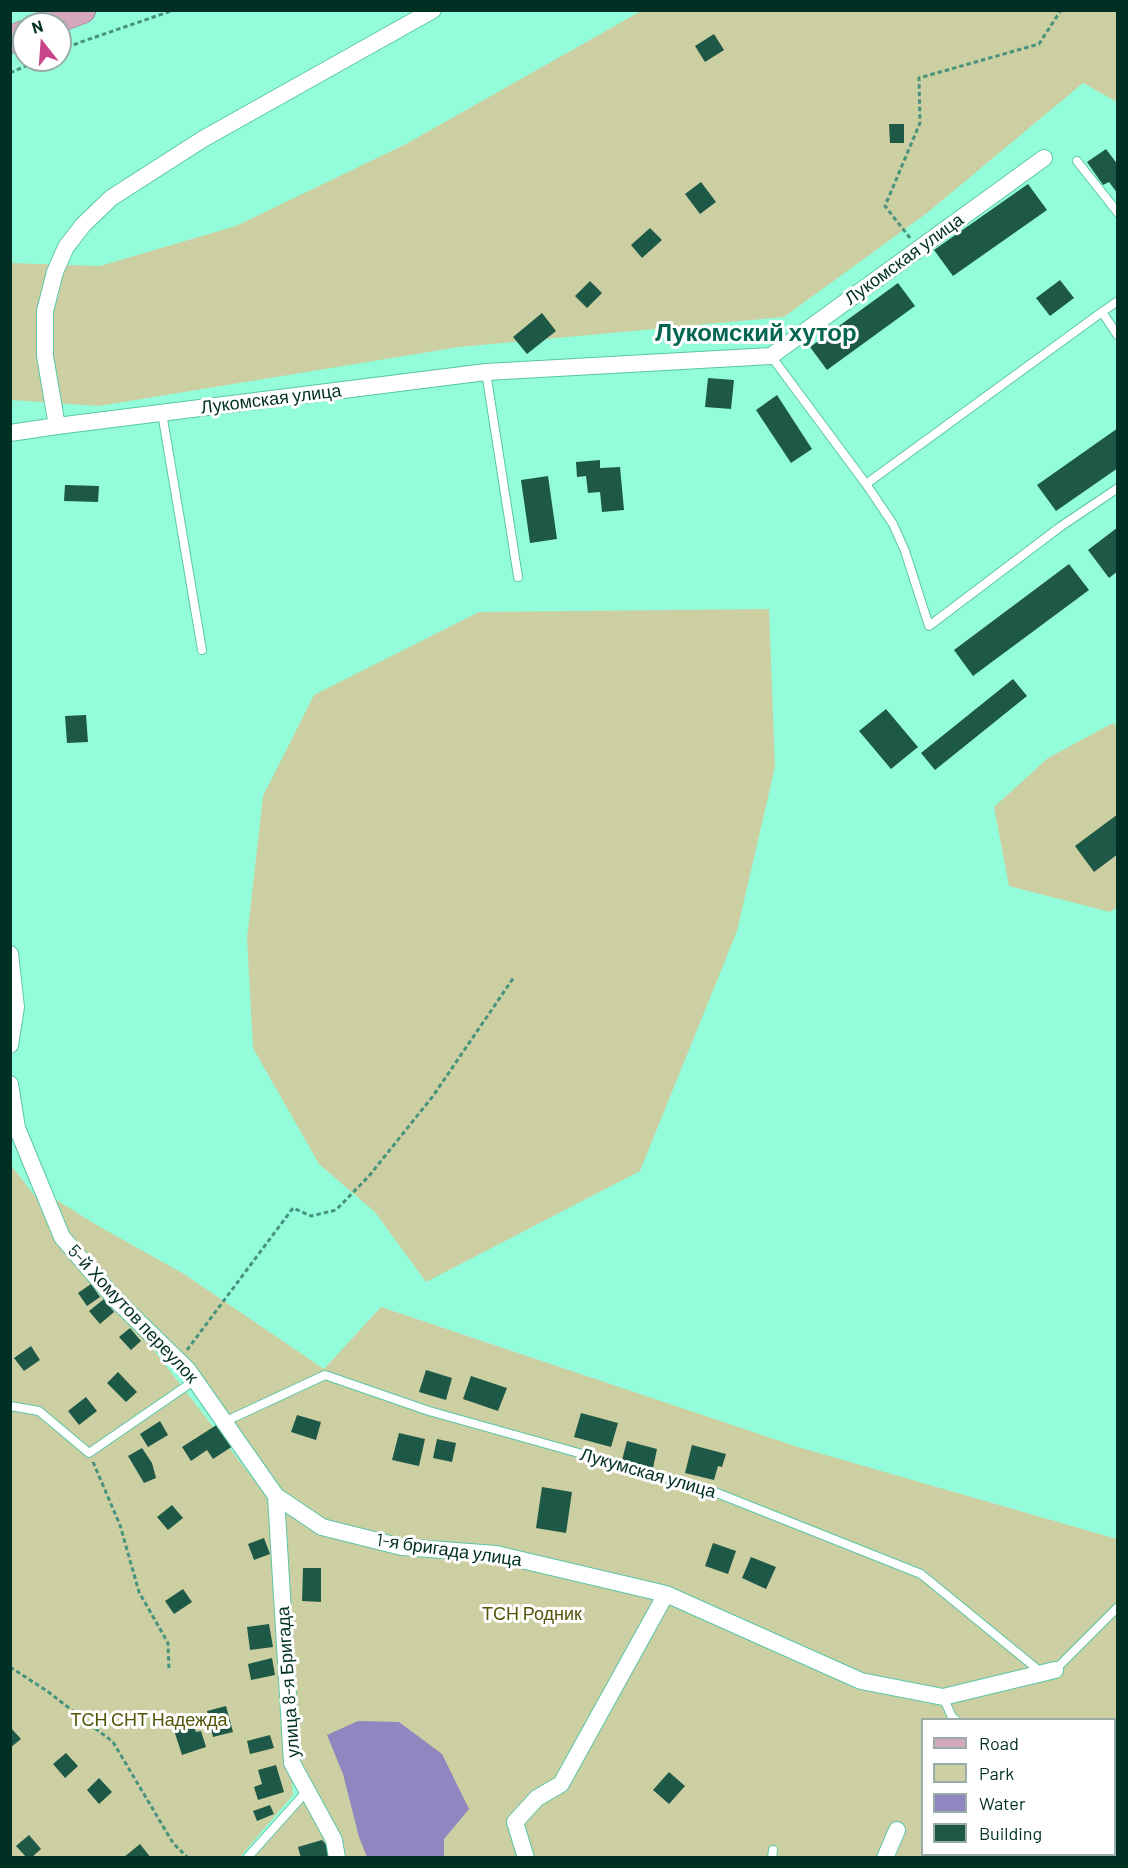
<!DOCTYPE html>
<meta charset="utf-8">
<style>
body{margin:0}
#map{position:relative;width:1128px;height:1868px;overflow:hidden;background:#93fddb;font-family:Barlow,sans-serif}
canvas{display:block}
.frame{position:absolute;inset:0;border:12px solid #003024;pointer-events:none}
.legend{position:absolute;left:921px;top:1718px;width:195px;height:138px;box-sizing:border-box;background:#fff;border:2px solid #99aca7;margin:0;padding:8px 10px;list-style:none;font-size:18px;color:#003024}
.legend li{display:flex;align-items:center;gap:12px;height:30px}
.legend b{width:30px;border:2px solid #99aca7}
.north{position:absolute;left:12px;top:12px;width:60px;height:60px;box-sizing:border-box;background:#fff;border:2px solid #99aca7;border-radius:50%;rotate:343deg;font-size:16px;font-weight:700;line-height:24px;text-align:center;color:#003024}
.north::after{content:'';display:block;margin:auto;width:21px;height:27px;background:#c8458a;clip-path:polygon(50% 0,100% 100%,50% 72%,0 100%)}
</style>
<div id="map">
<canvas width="1128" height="1868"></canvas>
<div class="frame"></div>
<ul class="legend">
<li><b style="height:8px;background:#d5a7bc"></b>Road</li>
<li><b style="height:16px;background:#cccfa2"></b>Park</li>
<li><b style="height:16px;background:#9087c0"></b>Water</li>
<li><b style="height:16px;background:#1e5847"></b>Building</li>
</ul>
<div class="north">N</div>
</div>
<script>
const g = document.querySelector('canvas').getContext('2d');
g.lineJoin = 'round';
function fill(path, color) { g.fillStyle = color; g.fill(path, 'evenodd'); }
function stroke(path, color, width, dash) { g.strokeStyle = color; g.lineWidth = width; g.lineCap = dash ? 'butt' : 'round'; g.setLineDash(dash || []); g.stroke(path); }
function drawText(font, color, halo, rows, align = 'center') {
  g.font = font + ' Barlow,sans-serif'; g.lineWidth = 6; g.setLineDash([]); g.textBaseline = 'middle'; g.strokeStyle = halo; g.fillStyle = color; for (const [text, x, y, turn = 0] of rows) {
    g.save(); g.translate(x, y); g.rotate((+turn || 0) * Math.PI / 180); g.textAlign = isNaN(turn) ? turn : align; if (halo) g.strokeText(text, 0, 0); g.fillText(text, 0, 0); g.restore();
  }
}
fill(new Path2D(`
 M641,11H1117V102L1083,83L927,213L784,317L459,347L99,406L11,400L10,263L100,266L236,226L406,144Z
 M769,609L775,767L737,931L640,1171L426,1282L375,1212L319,1164L253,1048L247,938L263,796L314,695L479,612Z
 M1113,723L1118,728L1117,907L1110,912L1009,886L994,807L1048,758Z
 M11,1165L271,1502L293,1795L240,1857H11Z
 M31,1184L95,1224L184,1274L324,1369L381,1307L798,1447L1117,1539V1857H248L300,1792L281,1510L218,1424ZM922,1720H1114V1854H922Z`), '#cccfa2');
fill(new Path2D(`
 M358,1721L399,1722L442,1754L469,1809L444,1839V1857H367L359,1837L343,1774L327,1735Z`), '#9087c0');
fill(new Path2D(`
 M714,34L724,50L705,62L695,46Z
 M889,124H904V143H890Z
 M1106,149L1118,165V194L1109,182L1103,185L1087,162Z
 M701,182L716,202L700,214L685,194Z
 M1028,184L1047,210L953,276L934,250Z
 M650,228L662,240L642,258L631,245Z
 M1060,280L1074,298L1050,316L1036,298Z
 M590,281L602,293L587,308L575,296Z
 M898,283L915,306L827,370L810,347Z
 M542,313L556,331L527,354L513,337Z
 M708,378L734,380L731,409L705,407Z
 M777,395L812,449L791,463L756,410Z
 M1118,428V468L1056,511L1037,485Z
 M600,460V468L620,467L624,510L602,512L600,492L588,493L586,476L577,477L576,462Z
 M548,476L557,539L530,543L521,480Z
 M65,485L99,486L98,502L64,501Z
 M1118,527V571L1109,578L1088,550Z
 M1069,564L1089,590L973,676L954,650Z
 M1013,679L1027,696L935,770L921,753Z
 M886,709L918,747L891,769L859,731Z
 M86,715L88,742L67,743L65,716Z
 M1118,814V854L1094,872L1075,846Z
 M91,1284L100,1297L87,1306L78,1293Z
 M104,1299L114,1312L100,1324L89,1311Z
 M130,1328L141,1341L131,1350L119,1337Z
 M31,1346L40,1360L24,1371L14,1358Z
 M426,1370L452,1378L446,1400L419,1392Z
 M118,1372L137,1392L126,1402L107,1383Z
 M471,1376L507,1388L498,1411L463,1399Z
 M86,1397L97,1411L79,1425L68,1411Z
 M581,1413L618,1423L611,1447L574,1437Z
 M297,1415L321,1422L316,1440L291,1432Z
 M160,1421L168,1435L148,1447L140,1434Z
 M218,1424L233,1446L213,1459L207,1450L191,1461L182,1447Z
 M399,1433L425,1439L419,1466L392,1460Z
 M437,1439L456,1443L452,1462L433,1458Z
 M627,1441L657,1449L653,1468L622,1460Z
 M692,1445L726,1454L722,1467L718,1466L714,1480L685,1473Z
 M142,1448L152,1463L156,1478L144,1483L128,1456Z
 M542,1487L572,1492L566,1533L536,1528Z
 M172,1505L183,1518L168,1530L157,1517Z
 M264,1538L270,1554L254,1560L248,1544Z
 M713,1543L736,1551L728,1574L705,1566Z
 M751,1557L776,1567L766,1589L742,1578Z
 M303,1568H321V1602L302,1601Z
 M183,1589L192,1602L174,1614L165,1601Z
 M269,1624L273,1647L250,1650L247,1627Z
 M272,1658L275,1675L251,1680L248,1664Z
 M226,1706L233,1732L213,1737L207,1711Z
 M191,1718L196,1732L201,1731L206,1747L182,1755L172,1724Z
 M10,1727L21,1739L10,1748Z
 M270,1735L274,1748L250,1754L247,1741Z
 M66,1753L78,1766L65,1778L53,1764Z
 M276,1765L284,1792L258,1800L254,1787L262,1784L258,1770Z
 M669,1772L685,1786L669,1804L653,1790Z
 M99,1778L112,1792L99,1804L87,1790Z
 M270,1805L274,1814L257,1821L253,1811Z
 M29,1835L41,1849L31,1858H27L16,1846Z
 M322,1840L332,1851L328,1858H301L298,1847Z
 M140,1844L151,1858H123Z`), '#1e5847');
const lane = new Path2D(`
 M1077,161L1118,213
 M1102,312L1118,301
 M771,356L866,484L893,524L905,551L929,626L1060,527L1118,488
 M486,372L518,577
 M162,413L202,650
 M866,484L1102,312L1118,336
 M10,1406L39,1411L89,1453L195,1380
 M224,1422L325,1375L429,1411L707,1489L921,1574L1042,1673
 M1055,1670L1118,1607
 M943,1697L952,1717L956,1720
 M1114,1850L1118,1848
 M247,1858L307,1791
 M772,1858L773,1850
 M1105,1858L1109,1854`);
const street = new Path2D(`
 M433,10L203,139L111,198L83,225L66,247L55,272L45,311V356L57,426L486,372L771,356L1044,158
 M10,433L57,426
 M10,954L16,1007L10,1045
 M10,1084L17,1128L62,1237L115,1299L188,1370L276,1496L322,1527L402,1547L496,1554L666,1594L861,1681L943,1697L1055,1670
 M276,1496L292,1763L334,1840L337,1858
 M526,1858L515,1822L537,1798L561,1784L666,1594
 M885,1858L897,1830`);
const primary = new Path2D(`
 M45,24L82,10
 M10,40L24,34`);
stroke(lane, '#5bc6a6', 10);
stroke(street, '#5bc6a6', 18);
stroke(primary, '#78576a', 28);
stroke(new Path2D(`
 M60,51L78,43L174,10
 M10,73L39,60
 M910,238L885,206L920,123L919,78L1039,44L1061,10
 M187,1350L293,1208L311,1216L336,1210L369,1176L433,1096L514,977
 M93,1462L120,1525L139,1592L168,1643L169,1669
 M10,1667L47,1691L113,1742L173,1843L188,1858`), '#47937d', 3, [4.5, 3]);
stroke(lane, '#fff', 8);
stroke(street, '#fff', 16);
stroke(primary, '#d5a7bc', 27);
drawText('18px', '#003024', '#fff', [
 ["Лукомская улица",904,259,-36],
 ["Лукомская улица",271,399,-7],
 ["5-й Хомутов переулок",133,1314,47],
 ["Лукумская улица",648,1473,16],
 ["1-я бригада улица",449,1550,8],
 ["улица 8-я Бригада",288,1682,-94]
]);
drawText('18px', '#535509', '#fff', [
 ["ТСН Родник",532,1614],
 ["ТСН СНТ Надежда",149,1720]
]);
drawText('bold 24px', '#026550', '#fff', [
 ["Лукомский хутор",756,333]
]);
</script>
